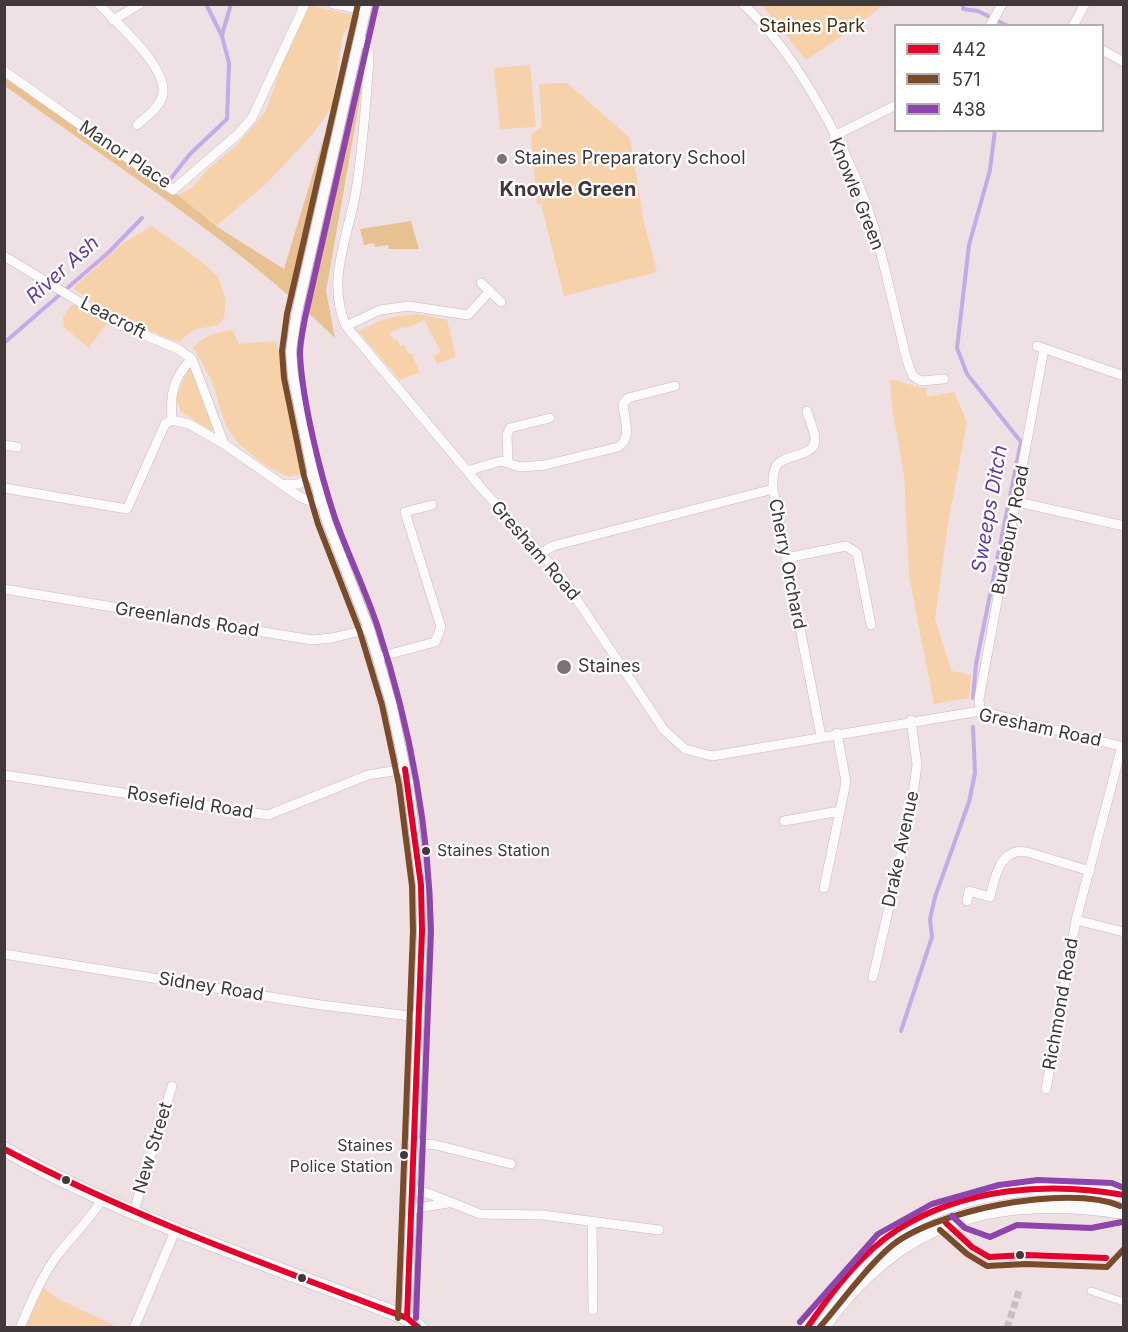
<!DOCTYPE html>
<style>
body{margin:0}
#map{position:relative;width:1128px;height:1332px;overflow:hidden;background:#efe0e3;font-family:Inter,sans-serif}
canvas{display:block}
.frame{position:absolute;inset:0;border:6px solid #423739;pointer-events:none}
.legend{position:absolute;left:894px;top:24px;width:210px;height:108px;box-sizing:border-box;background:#fff;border:2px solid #b3afb0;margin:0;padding:8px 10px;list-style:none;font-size:18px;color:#423739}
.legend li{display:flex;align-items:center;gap:12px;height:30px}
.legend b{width:30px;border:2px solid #b3afb0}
</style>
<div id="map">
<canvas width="1128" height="1332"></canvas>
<div class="frame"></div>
<ul class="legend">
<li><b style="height:8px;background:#e4002b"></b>442</li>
<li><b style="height:8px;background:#7a4b2a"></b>571</li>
<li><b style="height:8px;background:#8e44ad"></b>438</li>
</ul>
</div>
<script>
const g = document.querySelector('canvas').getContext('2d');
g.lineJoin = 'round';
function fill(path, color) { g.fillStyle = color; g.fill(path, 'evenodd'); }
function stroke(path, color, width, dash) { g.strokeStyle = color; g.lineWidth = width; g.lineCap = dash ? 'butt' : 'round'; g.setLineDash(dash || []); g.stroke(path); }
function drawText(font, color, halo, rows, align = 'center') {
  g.font = font + ' Inter,sans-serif'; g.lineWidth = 4.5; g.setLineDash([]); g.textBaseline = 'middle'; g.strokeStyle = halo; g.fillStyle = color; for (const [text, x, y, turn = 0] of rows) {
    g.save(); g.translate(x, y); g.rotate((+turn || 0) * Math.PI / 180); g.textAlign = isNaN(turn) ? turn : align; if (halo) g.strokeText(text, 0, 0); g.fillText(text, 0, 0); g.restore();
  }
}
fill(new Path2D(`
 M308,5L358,16L343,34L332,107L312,135L267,183L216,226L178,195L192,188L208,169L236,146L266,111L283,61Z
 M762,5H883L861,23L806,60Z
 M530,65L536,127L500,129L494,68Z
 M567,83L630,138L644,222L657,272L564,296L541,204H537L531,135L542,126L539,84Z
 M152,226L204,264L218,277L226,300L224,318L218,325L193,330L179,342C142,329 104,312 73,288L123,243Z
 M71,305H78L106,324L89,348L64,327L63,317Z
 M417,314L447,320L456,357L437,364L433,356L441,352L424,320L405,329L404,326L390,333L394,340L397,339L400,346L404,345L408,354L411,353L420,372L400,380L358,331L387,318Z
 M232,330L239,344L276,341L301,445L304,473L289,477L266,466L239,444L226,426L211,379L193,347L209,335Z
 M189,367L200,384L215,426L212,431L181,412L176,398Z
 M890,380C904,380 912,388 926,388L927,397L954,392L967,422L948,524L935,618L951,671L971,675L969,698L934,704L909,576L904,475L892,407Z
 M43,1288L60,1300L120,1328H25Z`), '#f6d1a9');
fill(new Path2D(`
 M5,78L160,186L178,195L216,226L284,269L323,140L327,133L341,78L363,81L326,291L335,338C236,241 116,167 5,86Z
 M411,221L419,249H389L388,245L375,247L374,243L364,245L360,229Z`), '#e7c192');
stroke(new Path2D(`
 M963,4V9L978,11L1008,26
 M222,35L231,4
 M168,182L190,154L227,119L229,63L222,36L206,4
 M4,343L109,252L142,218
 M973,698L976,664L1021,442L967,374L957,348L969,245L990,170L995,130
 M901,1031L932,937L930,919L935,897L969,802L975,773L973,727`), '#c2abe8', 4);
stroke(new Path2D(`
 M1007,1328L1019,1291`), '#ccbec1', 7, [7, 3.5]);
const pedestrian = new Path2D(`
 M1091,1291L1124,1302`);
const minor = new Path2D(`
 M99,4C117,24 166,65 163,93C161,107 146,117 137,125
 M333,4L366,10
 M743,4C798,54 854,160 875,231C884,263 891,296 899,328C903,344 906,362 913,376L921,381L944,379
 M113,20L140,4
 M990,26L1002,4
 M1073,26L1085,4
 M360,37L368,47L369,58C366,103 363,147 356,191C348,237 326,281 346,326L483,490L561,576L664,730L685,749L712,756L980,711L1124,747
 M1102,50L1124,62
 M4,71L173,190L238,134L252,118L305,4
 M834,136L896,105
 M4,256L111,321L178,349L192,359L224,444L300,497L321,505
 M481,283L501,302
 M346,326L380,310L409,306L468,315L490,291
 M1037,346L1124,376
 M192,359C173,377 170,395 172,420L189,424L224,444
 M4,445L17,447
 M508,463L507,435L510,428L550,418
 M467,471L501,461L520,467L545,465L618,447C633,438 624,419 623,404L628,398L675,386
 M284,484H299L313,474
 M4,488L127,509L165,424L172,420
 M773,489C773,482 772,472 777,465C786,453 815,458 815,439C815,431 809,420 807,411
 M1018,502L1124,526
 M539,554L553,546L773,489L821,736
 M786,558L846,546L857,553L871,625
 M4,589L312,640L332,638L369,629
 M379,657L435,642L441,627L405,512L432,505
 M980,711L979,699L1044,349
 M4,775L268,815L368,775L405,769
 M784,821L840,811
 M824,888L846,782L837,733
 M967,901L969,891L990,897C995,877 1000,847 1027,852L1090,871
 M1076,920L1124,932
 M4,954L314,1004L418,1017
 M873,977L910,816L917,765L911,720
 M1046,1089L1076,920L1122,746
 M413,1143L436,1145L511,1164
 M412,1190L430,1194L480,1214L542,1215L659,1230
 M411,1209L448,1203
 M134,1211L172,1086
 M592,1221L593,1310
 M20,1328C30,1304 41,1278 56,1257C71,1237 90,1220 103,1198
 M134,1328L176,1229`);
const tertiary = new Path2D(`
 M367,4L296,316L291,351L293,376L313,474L327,521L369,629L391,703L408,783L421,885L422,931L407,1318`);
const primary = new Path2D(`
 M4,1149C131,1221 272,1265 407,1318L420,1328
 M807,1328C826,1299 869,1248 897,1230C958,1192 1054,1178 1124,1195
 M822,1328C900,1218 995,1192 1124,1212`);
stroke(pedestrian, '#c6bbbd', 8);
stroke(minor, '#c6bbbd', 10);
stroke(tertiary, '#c6bbbd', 12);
stroke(primary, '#c6bbbd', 15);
stroke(pedestrian, '#fdfafb', 7);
stroke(minor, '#fdfafb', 9);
stroke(tertiary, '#fdfafb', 10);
stroke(primary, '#fdfafb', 14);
stroke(new Path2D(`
 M405,769L421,885L422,931L407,1318
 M4,1149C134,1218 271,1266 407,1318L419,1328
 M946,1223L972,1247L989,1257L1026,1255L1106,1258
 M807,1328C831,1293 861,1253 897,1230C963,1188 1048,1181 1124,1195`), '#e4002b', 6);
stroke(new Path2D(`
 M358,4L287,314L282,351L284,378L304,476L318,524L360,632L382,705L399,785L412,886L413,931L398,1318
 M940,1230L967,1254L987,1266L1026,1264L1107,1267L1124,1249
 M819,1328C842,1302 863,1271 889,1248C930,1211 1069,1183 1120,1206`), '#7a4b2a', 6);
stroke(new Path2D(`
 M376,6L305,318C303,329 300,342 300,354C302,400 320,473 335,518C348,555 366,591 378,628C410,726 429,828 431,931L416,1318
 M952,1216L965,1228L990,1237L1017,1225L1091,1228L1122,1222
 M800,1322L878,1234L932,1204L999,1185L1038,1180L1112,1183L1124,1188`), '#8e44ad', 6);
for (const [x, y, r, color] of [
 [502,159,6,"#7f7274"],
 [564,667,8,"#7f7274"],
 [426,851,5,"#423739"],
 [404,1155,5,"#423739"],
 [66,1180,5,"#423739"],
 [1020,1255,5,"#423739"],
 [302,1278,5,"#423739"]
]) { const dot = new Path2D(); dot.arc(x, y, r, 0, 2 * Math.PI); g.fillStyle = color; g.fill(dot); stroke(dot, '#fff', 2); }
drawText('16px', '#423739', '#fff', [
 ["Staines Station",437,851],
 ["Staines",393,1146,"right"],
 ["Police Station",393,1167,"right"]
], 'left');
drawText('18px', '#49310b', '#fff', [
 ["Staines Park",812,27]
]);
drawText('18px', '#423739', '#fff', [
 ["Manor Place",125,155,34],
 ["Knowle Green",856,194,68],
 ["Leacroft",113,318,27],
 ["Budebury Road",1011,530,-79],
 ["Gresham Road",535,551,49],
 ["Cherry Orchard",787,564,79],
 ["Greenlands Road",187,620,9],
 ["Gresham Road",1040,728,12],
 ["Rosefield Road",190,803,9],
 ["Drake Avenue",901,849,-78],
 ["Sidney Road",211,987,9],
 ["Richmond Road",1061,1004,-80],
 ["New Street",153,1148,-73]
]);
drawText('18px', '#423739', '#fff', [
 ["Staines Preparatory School",514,159],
 ["Staines",578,667]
], 'left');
drawText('bold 20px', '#423739', '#fff', [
 ["Knowle Green",568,190]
]);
drawText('italic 20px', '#623da0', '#fff', [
 ["River Ash",63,270,-42],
 ["Sweeps Ditch",990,509,-80]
]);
</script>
